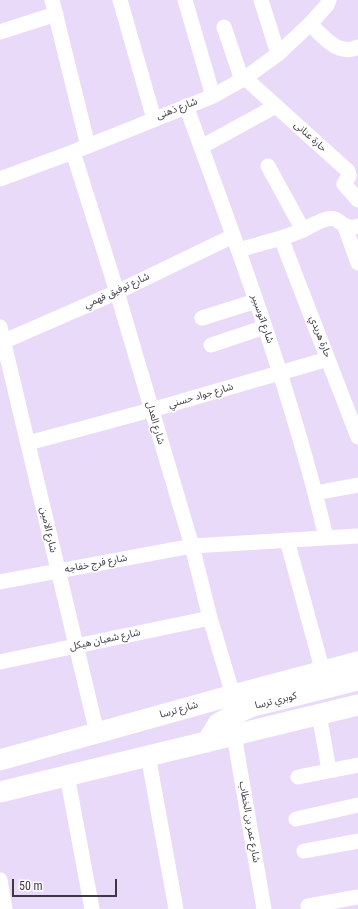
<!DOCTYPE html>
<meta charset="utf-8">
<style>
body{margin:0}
#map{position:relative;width:358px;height:909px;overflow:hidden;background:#eadaf9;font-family:"Roboto Condensed",sans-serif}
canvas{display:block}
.scale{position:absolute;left:12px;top:879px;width:105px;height:18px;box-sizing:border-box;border:2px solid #3e3844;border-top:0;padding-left:5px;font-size:12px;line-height:14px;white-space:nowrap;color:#3e3844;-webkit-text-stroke:3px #fff;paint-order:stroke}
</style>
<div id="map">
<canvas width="358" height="909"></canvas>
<div class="scale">50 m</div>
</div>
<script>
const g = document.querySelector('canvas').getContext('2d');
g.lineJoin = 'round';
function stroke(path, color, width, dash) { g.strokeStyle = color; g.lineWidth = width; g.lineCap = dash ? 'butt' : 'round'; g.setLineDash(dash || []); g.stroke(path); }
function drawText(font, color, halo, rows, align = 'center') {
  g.font = font + ' "Roboto Condensed","Noto Sans Arabic",sans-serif'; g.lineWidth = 3.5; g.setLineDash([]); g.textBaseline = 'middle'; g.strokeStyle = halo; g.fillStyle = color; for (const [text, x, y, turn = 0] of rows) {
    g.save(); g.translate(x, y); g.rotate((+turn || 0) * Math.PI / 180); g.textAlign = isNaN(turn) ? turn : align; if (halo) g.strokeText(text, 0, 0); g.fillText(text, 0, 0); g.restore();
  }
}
stroke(new Path2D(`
 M52,0L88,146
 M120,0L154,119
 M185,0L213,96
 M261,0L278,54
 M310,24C323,36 338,57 358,47
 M224,27L242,80
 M0,32L56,14
 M245,78L348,171L349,176L344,184L358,200
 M186,106C238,247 291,390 326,537
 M201,147L276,106
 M73,152L117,292L192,546L210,618L233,695
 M268,166L303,230
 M0,179L73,152L213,96L245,78L278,54L310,24L327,5L329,0
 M345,227L358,263
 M281,238L358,437
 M238,250C259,244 281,239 301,231C310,227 318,221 327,219C341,215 341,232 358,226
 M202,318L256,301
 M0,327L97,733
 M0,343L117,292L233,236
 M211,345L265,327
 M28,443L151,410L328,359
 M315,493L358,485
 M287,540L323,672
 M0,582L192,546L358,536
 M0,662L210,618
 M319,714L329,770
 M234,735L264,909
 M148,755L176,909
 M67,775L92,909
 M298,777L358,765
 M296,819L358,805
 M304,851L358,841
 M0,880L5,909
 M308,906L358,897`), '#fff', 15);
stroke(new Path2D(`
 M207,742L218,724L241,711L253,706L358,680
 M0,760L233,695L358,662
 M0,792L358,705`), '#fff', 21);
drawText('10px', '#3e3844', '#fff', [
 ["شارع ذهنى",177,109,-21],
 ["حارة عنانى",310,137,42],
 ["شارع توفيق فهمي",117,291,-25],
 ["شارع اتوسبير",262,319,71],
 ["حارة هريدي",320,337,69],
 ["شارع جواد حسني",201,396,-16],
 ["شارع العدل",155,423,74],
 ["شارع الامين",48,530,77],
 ["شارع فرج خفاجه",96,564,-11],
 ["شارع شعبان هيكل",105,640,-12],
 ["كوبري ترسا",276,701,-14],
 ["شارع ترسا",179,710,-16],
 ["شارع عمر بن الخطاب",249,822,80]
]);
</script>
